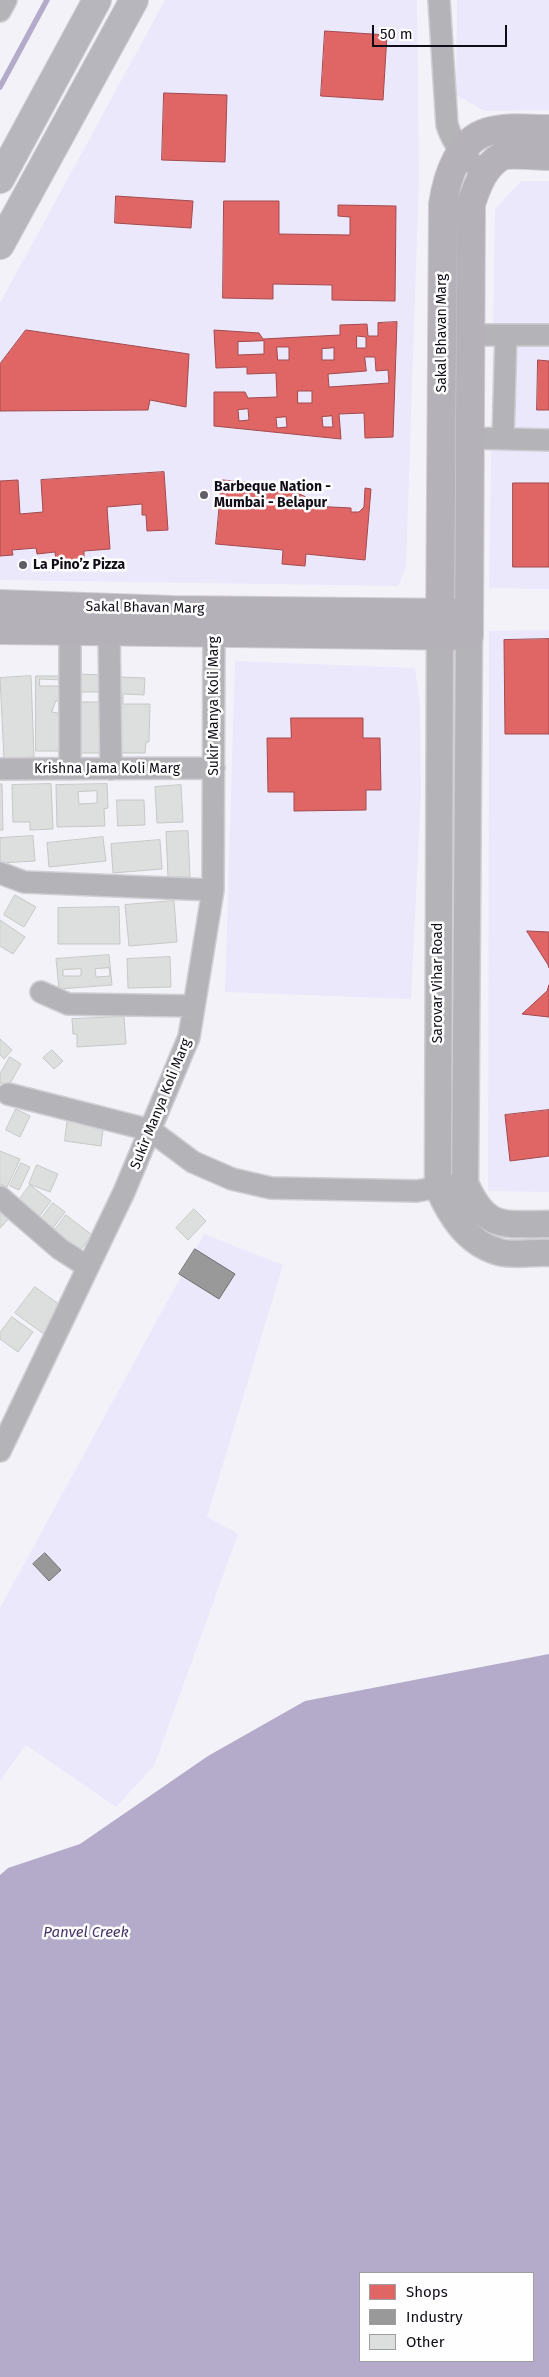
<!DOCTYPE html>
<meta charset="utf-8">
<style>
body{margin:0}
#map{position:relative;width:549px;height:2377px;overflow:hidden;background:#f3f2f9;font-family:"Fira Sans",sans-serif}
canvas{display:block}
.legend{position:absolute;left:359px;top:2272px;width:175px;height:90px;box-sizing:border-box;background:#fefefe;border:1px solid #9f9ea2;margin:0;padding:6px 9px;list-style:none;font-size:15px;color:#110d18}
.legend li{display:flex;align-items:center;gap:10px;height:25px}
.legend b{width:25px;border:1px solid #9f9ea2}
.scale{position:absolute;left:372px;top:25px;width:135px;height:22px;box-sizing:border-box;border:2px solid #110d18;border-top:0;padding-left:6px;font-size:15px;line-height:18px;white-space:nowrap;color:#110d18;-webkit-text-stroke:4px #fefefe;paint-order:stroke}
</style>
<div id="map">
<canvas width="549" height="2377"></canvas>
<ul class="legend">
<li><b style="height:14px;background:#e06666"></b>Shops</li>
<li><b style="height:14px;background:#999"></b>Industry</li>
<li><b style="height:14px;background:#dcdfdd"></b>Other</li>
</ul>
<div class="scale">50 m</div>
</div>
<script>
const g = document.querySelector('canvas').getContext('2d');
g.lineJoin = 'round';
function fill(path, color) { g.fillStyle = color; g.fill(path, 'evenodd'); }
function stroke(path, color, width, dash) { g.strokeStyle = color; g.lineWidth = width; g.lineCap = dash ? 'butt' : 'round'; g.setLineDash(dash || []); g.stroke(path); }
function drawText(font, color, halo, rows, align = 'center') {
  g.font = font + ' "Fira Sans",sans-serif'; g.lineWidth = 5; g.setLineDash([]); g.textBaseline = 'middle'; g.strokeStyle = halo; g.fillStyle = color; for (const [text, x, y, turn = 0] of rows) {
    g.save(); g.translate(x, y); g.rotate((+turn || 0) * Math.PI / 180); g.textAlign = isNaN(turn) ? turn : align; if (halo) g.strokeText(text, 0, 0); g.fillText(text, 0, 0); g.restore();
  }
}
fill(new Path2D(`
 M165,0H417L419,177L406,567L398,586L0,580V303Z
 M457,0H549V110L485,111L456,95Z
 M521,181H549V589L489,588L495,209Z
 M549,630V1192L488,1191L489,631Z
 M235,661L415,668L420,704L421,794L411,999L225,992Z
 M204,1234L283,1265L207,1517L238,1534L154,1766L116,1807L26,1745L0,1781V1608Z`), '#ece8fc');
fill(new Path2D(`
 M549,1654V2377H0V1875L8,1868L80,1844L208,1756L305,1701ZM533,2273V2361H360V2273Z`), '#b3abc9');
const shops = new Path2D(`
 M325,31L387,35L383,100L321,96Z
 M164,93L227,95L225,162L162,160Z
 M116,196L193,201L191,228L115,223Z
 M224,201H279V234L350,235V217L338,216V205L396,206L395,301L332,300V285L273,284V299L223,298Z
 M397,322L393,437L365,438L364,413L339,414L341,439L214,426V392H245L248,398L277,397L276,373L247,374V367L216,368L214,330L259,333L263,339L301,337L340,335V325L367,324L368,336H378V323ZM357,336L366,337V348H357ZM264,341V354L238,355V342ZM277,347H289V360H278ZM334,348V360H322V349ZM365,357H375L376,371L388,370L389,383L329,387L328,374L366,371ZM298,391H312V403H298ZM248,409L249,420L239,421L238,410ZM332,416L333,427H323L322,417ZM286,417L287,427L277,428L276,418Z
 M26,330L189,354L186,407L150,400L148,410L0,411V364Z
 M538,360L549,361V410H537Z
 M164,472L168,530L147,531L146,515H142V504L107,507L110,549L84,551V559L56,561L55,552L37,554L36,548L12,550L13,555L0,556V481L18,480L20,514L43,512L41,480Z
 M222,480L280,485L306,497L312,506L351,508V512H359L364,507L365,488L371,489L365,560L306,554L305,566L282,564L283,550L216,544Z
 M513,483H549V567H513Z
 M549,639V734H505L504,640Z
 M291,718H363V738H380L381,790H366V810L294,811V792H268L267,738H291Z
 M527,931L549,932V968L548,965Z
 M549,985V1017L522,1014L547,991Z
 M549,1110V1156L510,1161L505,1115Z`);
fill(shops, '#e06666');
stroke(shops, '#a24b4f', 1);
const industry = new Path2D(`
 M195,1249L235,1274L219,1299L179,1274Z
 M45,1553L61,1570L49,1581L33,1564Z`);
fill(industry, '#999');
stroke(industry, '#706f72', 1);
stroke(new Path2D(`
 M0,87L47,0`), '#b3abc9', 5.5);
const building = new Path2D(`
 M78,674L103,675L101,753H77ZM81,692H99V702H81Z
 M31,676L34,757L4,759L0,678Z
 M36,676H64L65,751H36ZM40,679L62,680L61,686H40ZM56,701H63L62,714L52,712Z
 M118,677L145,678L144,695L123,694V704H150L149,742H146L145,753H117Z
 M0,784H2L3,830H0Z
 M51,784L53,829L30,830V822H13L12,785Z
 M107,784L108,808L104,809L105,826L57,827L56,785ZM97,791V803L79,804L78,792Z
 M181,785L183,822L157,823L155,787Z
 M117,800H144L145,825L118,826Z
 M188,831L190,877H168L166,832Z
 M33,836L35,861L0,863V838Z
 M103,837L106,861L49,867L47,843Z
 M160,840L162,869L113,873L111,844Z
 M15,895L36,907L24,927L4,915Z
 M174,901L177,942L129,946L125,905Z
 M119,907L120,944H58V908Z
 M0,920L25,937L13,954L0,946Z
 M109,955L112,985L59,989L56,959ZM109,968L110,976L96,977L95,969ZM81,969V976H63V970Z
 M170,957L171,987L128,988L127,959Z
 M124,1017L126,1044L77,1047V1034H73L72,1019Z
 M0,1039L12,1050L4,1059L0,1055Z
 M52,1050L63,1061L54,1069L43,1058Z
 M10,1057L21,1064L8,1087L0,1083V1074Z
 M16,1109L30,1116L20,1137L6,1130Z
 M68,1116L104,1121L101,1146L65,1141Z
 M0,1151L20,1159L7,1187L0,1184Z
 M21,1163L30,1167L19,1190L10,1186Z
 M37,1165L58,1174L50,1192L29,1184Z
 M30,1185L51,1201L35,1222L14,1207Z
 M0,1203L12,1215L0,1228Z
 M53,1203L65,1212L50,1232L38,1223Z
 M194,1209L206,1221L188,1240L176,1228Z
 M66,1215L92,1235L78,1253L52,1234Z
 M35,1287L67,1310L48,1337L15,1313Z
 M12,1317L33,1332L18,1352L0,1339V1333Z`);
fill(building, '#dcdfdd');
stroke(building, '#c5c8c5', 1);
const minor = new Path2D(`
 M439,0L447,125C454,147 467,159 484,174
 M0,11L6,0
 M470,335H549
 M470,438L549,440
 M503,439L506,335
 M70,631V769
 M109,632L111,769
 M0,769L214,768
 M0,873L24,882L213,890
 M41,992L68,1004L194,1006
 M8,1094L150,1130L193,1162L232,1179L271,1188L417,1191L452,1185
 M0,1197L60,1249L88,1267
 M0,1451L124,1192L189,1037L213,890L214,619`);
const tertiary = new Path2D(`
 M440,636L438,1187C450,1215 467,1243 499,1252C514,1256 534,1252 549,1253
 M469,636L465,1183C486,1231 503,1224 549,1224`);
const secondary = new Path2D(`
 M0,604L173,610L458,613
 M0,630L469,636L471,204C477,186 484,166 502,156C510,153 539,156 549,156
 M440,636L443,204C447,177 458,141 487,132C506,126 529,129 549,129`);
const primary = new Path2D(`
 M0,179L97,0
 M0,245L134,0`);
stroke(minor, '#d0ced4', 24);
stroke(tertiary, '#d0ced4', 29);
stroke(secondary, '#d0ced4', 30);
stroke(primary, '#d0ced4', 30);
stroke(minor, '#b4b3b8', 21);
stroke(tertiary, '#b4b3b8', 26);
stroke(secondary, '#b4b2b8', 28);
stroke(primary, '#b8b6bd', 28);
for (const [x, y, r, color] of [
 [204,495,5,"#605d67"],
 [23,565,5,"#605d67"]
]) { const dot = new Path2D(); dot.arc(x, y, r, 0, 2 * Math.PI); g.fillStyle = color; g.fill(dot); stroke(dot, '#fefefe', 2); }
drawText('14px', '#110d18', '#fefefe', [
 ["Sakal Bhavan Marg",442,333,-90],
 ["Sakal Bhavan Marg",145,608,1],
 ["Sukir Manya Koli Marg",214,706,-90],
 ["Krishna Jama Koli Marg",107,769],
 ["Sarovar Vihar Road",438,983,-90],
 ["Sukir Manya Koli Marg",161,1104,-68]
]);
drawText('bold 14px', '#110d18', '#fefefe', [
 ["Barbeque Nation -",214,487],
 ["Mumbai - Belapur",214,503],
 ["La Pino’z Pizza",33,565]
], 'left');
drawText('italic 15px', '#463468', '#fefefe', [
 ["Panvel Creek",86,1933]
]);
</script>
